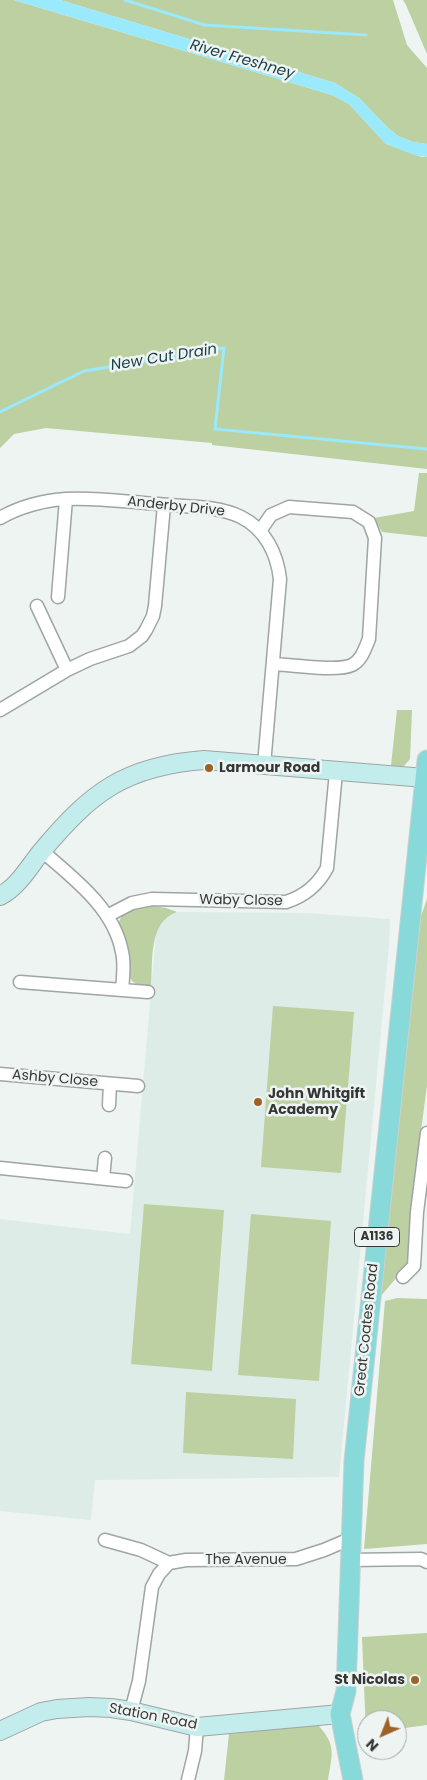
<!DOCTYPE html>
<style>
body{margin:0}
#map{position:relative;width:427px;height:1780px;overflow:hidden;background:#eef4f2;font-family:Poppins,sans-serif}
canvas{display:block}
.north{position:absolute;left:357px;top:1710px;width:50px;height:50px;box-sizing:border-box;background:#eef4f2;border:1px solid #a4a8a7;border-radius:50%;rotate:224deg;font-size:14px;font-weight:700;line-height:20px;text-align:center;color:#353736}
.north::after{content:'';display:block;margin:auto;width:18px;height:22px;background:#9f6226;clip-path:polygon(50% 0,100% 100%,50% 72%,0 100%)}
</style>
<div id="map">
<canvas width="427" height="1780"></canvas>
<div class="north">N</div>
</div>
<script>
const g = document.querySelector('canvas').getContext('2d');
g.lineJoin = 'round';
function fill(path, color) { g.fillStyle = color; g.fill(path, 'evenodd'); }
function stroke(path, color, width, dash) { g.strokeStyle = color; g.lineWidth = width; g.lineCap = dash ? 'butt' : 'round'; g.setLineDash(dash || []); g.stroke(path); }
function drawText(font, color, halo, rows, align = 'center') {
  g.font = font + ' Poppins,sans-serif'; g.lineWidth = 5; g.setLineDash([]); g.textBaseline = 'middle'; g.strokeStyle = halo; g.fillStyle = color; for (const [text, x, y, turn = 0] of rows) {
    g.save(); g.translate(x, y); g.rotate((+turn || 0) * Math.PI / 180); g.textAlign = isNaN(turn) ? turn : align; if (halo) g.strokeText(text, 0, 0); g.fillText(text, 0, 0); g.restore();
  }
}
fill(new Path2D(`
 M177,912L307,913L390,919L389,946L339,1477L95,1480L91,1520L0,1511V1219L130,1234L156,934L158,928L167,917Z`), '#ddece6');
fill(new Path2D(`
 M0,0H14L332,95L349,104L386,144L422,157H427V469L212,445V443L46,428L14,434L0,448Z
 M60,0H393L407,45L427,68V144L413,142L398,136L388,128L359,98L335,83Z
 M403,0H427V54L406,5Z
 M419,473H427V537L382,532L374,518L414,511Z
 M397,710H412L410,759L404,766L397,767L391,765Z
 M427,899V1085L421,1131L408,1264L375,1303L421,916Z
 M153,906L166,908L177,912C148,922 153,961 151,986L138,985L132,981L129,976L117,926L124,911Z
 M273,1006L354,1012L341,1173L261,1167Z
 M144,1204L224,1210L212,1371L131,1364Z
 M251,1214L331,1221L319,1381L238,1375Z
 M397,1298L427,1299V1544L364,1549L385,1301Z
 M186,1392L296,1399L293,1459L183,1453Z
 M427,1633V1725L397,1729V1720H367L366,1734L362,1637Z
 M318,1725C337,1746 332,1754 328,1780H224L229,1734Z`), '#bcd0a2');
fill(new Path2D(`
 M14,0H60L335,83L359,98L388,128L398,136L413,142L427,144V157L414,155L386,144L349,104L332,95Z`), '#9ae9fc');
stroke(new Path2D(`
 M125,0L205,25L366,35
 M0,412L84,371L224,348L215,429L427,449`), '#9ae9fc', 3);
const street = new Path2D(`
 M0,518C19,507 44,500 66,499C96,497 127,502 158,504C184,507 216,505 241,517C265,529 277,553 280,579L264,765
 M260,531L271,515L289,507L353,512L369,522L375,538L369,639C365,648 362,660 352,665C338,672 291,665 274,664
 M58,597L66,499
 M37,606L67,670
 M0,710L67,670L90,659L129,646L142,636L146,630L153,616L155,606L164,505
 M107,916L132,903L152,899L286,902C305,896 318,885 327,868L336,772
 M20,982L122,990C123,977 125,964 122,952C114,908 73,878 42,851
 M122,990L148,992
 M0,1074L138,1086
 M109,1105L110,1084
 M0,1168L126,1181
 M103,1178L105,1158
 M403,1277L414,1266L417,1212L427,1133
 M105,1540L141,1550L169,1563
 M349,1560L421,1559L427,1562
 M131,1711L139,1681L152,1587L159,1574L169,1563L186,1560L296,1559L324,1550L350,1539
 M188,1780L195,1751L197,1727`);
const secondary = new Path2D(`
 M0,896C18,887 29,867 41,852C91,792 125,766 204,760L425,778
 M0,1731L41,1712L57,1709L89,1707L111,1708L131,1711L197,1727L340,1714`);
const primary = new Path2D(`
 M353,1780L340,1714L346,1691L354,1461L427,760`);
stroke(street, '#9fa5a3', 15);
stroke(secondary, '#9fa5a3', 20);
stroke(primary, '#cfcfcf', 21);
stroke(street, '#fff', 12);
stroke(secondary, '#c3edec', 18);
stroke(primary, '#87dad9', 19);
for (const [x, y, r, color] of [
 [209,768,5,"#9f6226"],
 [258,1102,5,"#9f6226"],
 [415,1680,5,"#9f6226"]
]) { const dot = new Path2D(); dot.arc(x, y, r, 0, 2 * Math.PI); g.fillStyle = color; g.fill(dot); stroke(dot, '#eef4f2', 2); }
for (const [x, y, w] of [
 [377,1237,45]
]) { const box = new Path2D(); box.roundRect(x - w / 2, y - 9.5, w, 19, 4); g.fillStyle = '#eef4f2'; g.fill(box); stroke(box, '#353736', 1); }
drawText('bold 12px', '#353736', null, [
 ["A1136",377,1237]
]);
drawText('14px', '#353736', '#eef4f2', [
 ["Anderby Drive",176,507,6],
 ["Waby Close",241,901,1],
 ["Ashby Close",55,1079,5],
 ["Great Coates Road",367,1330,-84],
 ["The Avenue",246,1560],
 ["Station Road",153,1717,11]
]);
drawText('bold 14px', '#353736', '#eef4f2', [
 ["Larmour Road",219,768],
 ["John Whitgift",268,1094],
 ["Academy",268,1110],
 ["St Nicolas",405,1680,"right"]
], 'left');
drawText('italic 15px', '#193e47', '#eef4f2', [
 ["River Freshney",242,60,16],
 ["New Cut Drain",164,358,-9]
]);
</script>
